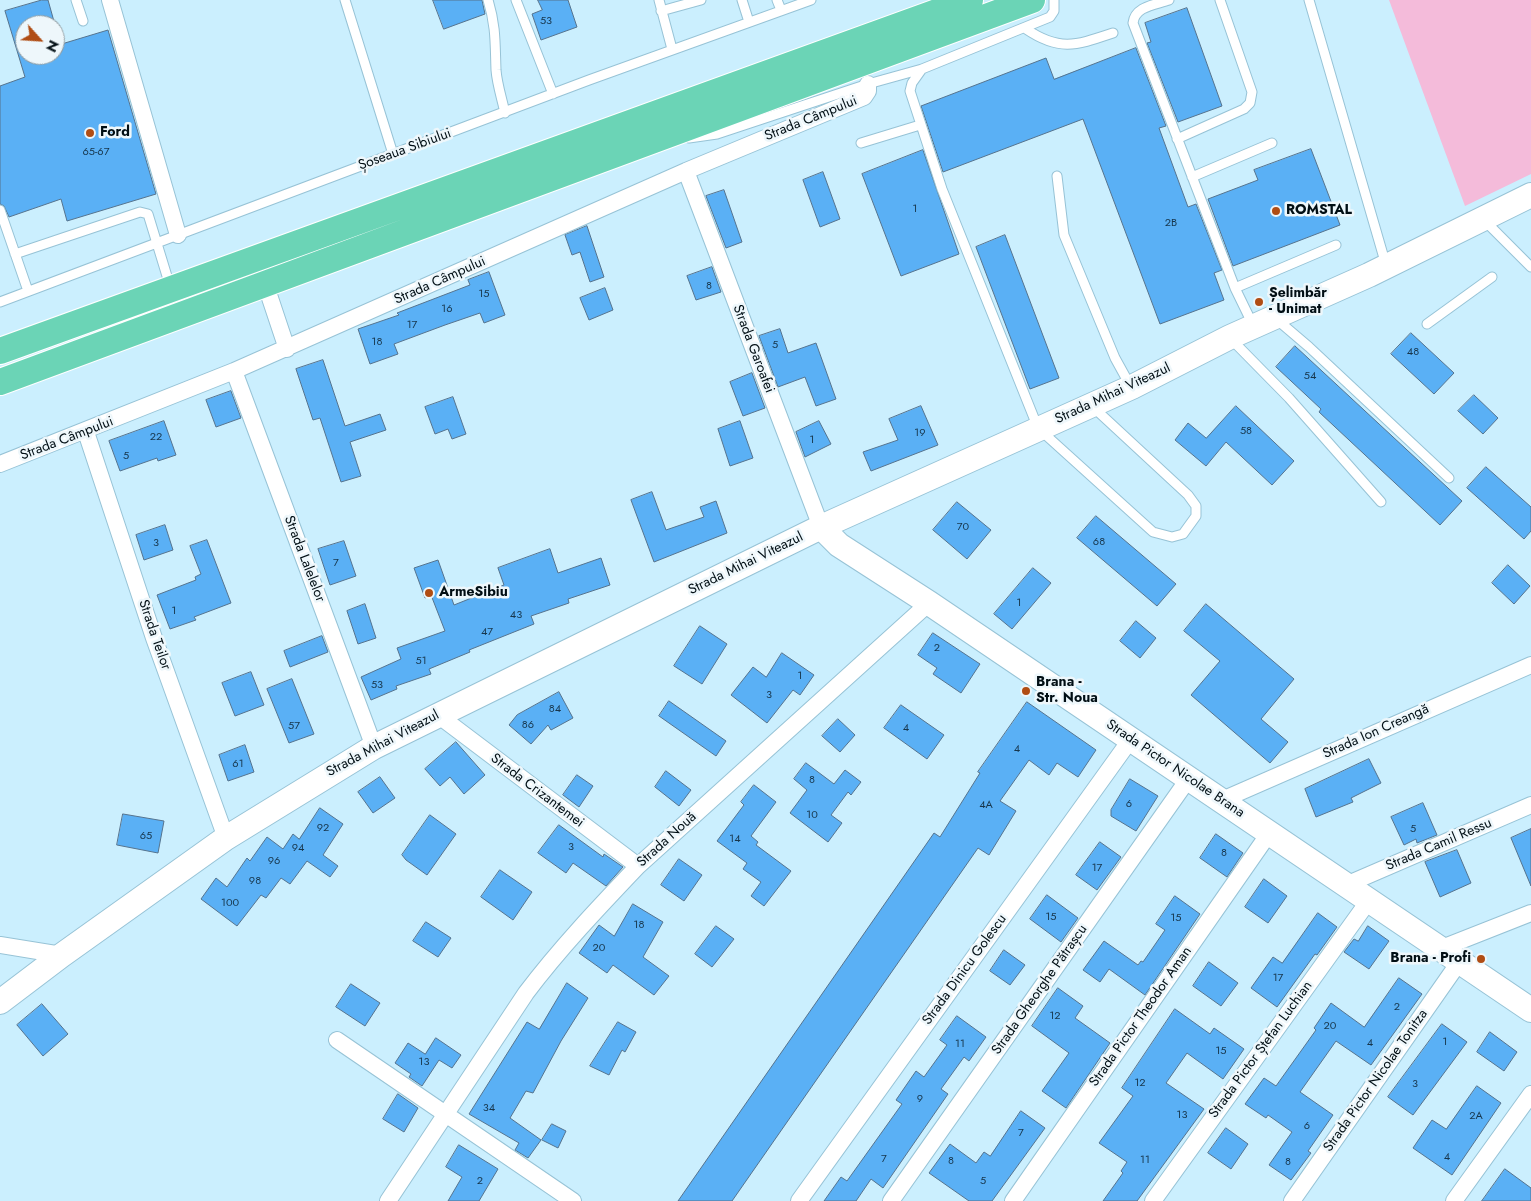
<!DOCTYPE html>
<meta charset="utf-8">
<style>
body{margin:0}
#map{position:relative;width:1531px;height:1201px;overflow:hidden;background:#cbeffe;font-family:Jost,sans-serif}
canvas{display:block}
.north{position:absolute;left:15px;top:15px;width:50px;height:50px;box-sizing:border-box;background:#eef7fb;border:1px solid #8f9a9f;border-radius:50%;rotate:116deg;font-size:14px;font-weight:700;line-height:20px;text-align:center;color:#010e14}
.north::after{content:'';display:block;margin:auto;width:18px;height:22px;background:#b04d14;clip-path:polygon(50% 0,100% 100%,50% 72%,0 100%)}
</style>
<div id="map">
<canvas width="1531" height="1201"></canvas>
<div class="north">N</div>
</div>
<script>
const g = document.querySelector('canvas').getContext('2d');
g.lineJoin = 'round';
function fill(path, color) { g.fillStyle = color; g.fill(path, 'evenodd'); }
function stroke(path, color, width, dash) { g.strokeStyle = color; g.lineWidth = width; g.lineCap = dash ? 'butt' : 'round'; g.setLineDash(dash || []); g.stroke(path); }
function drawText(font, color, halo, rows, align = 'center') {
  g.font = font + ' Jost,sans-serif'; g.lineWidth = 5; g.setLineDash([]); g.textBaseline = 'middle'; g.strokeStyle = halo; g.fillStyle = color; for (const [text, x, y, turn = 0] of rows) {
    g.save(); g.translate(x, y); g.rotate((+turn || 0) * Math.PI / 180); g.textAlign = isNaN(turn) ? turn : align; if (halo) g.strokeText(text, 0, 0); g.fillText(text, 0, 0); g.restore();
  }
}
fill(new Path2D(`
 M1389,0H1531V174L1465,206Z`), '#f4bbda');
const building = new Path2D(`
 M42,0H48L55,25H25V55H55V46L108,30L156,194L67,221L61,199L9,217L4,206L0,204V86L25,77L5,11Z
 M433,0H482L485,14L444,29Z
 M538,0H568L577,27L541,40L532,14L542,10Z
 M1187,8L1222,106L1178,122L1147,43L1151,42L1145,23Z
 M1136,48L1166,126L1159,128L1188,207L1196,204L1222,270L1214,273L1224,300L1160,324L1083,119L943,172L921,106L1046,58L1054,79Z
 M1311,149L1340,225L1233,266L1208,199L1258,180L1254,170Z
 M923,150L959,254L901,276L862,174Z
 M823,172L840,219L820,227L803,180Z
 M724,190L742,242L726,248L706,196Z
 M587,226L604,277L590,282L580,252L572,255L565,235Z
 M1005,235L1059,378L1030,389L976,247Z
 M712,267L721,292L696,300L687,276Z
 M489,272L505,315L484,323L480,313L445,325L394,344L398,354L370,364L358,329L399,315L397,313L470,285L468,280Z
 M605,288L613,310L589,320L580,298Z
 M780,329L788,353L816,343L836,399L816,406L805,377L778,387L759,336Z
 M1411,333L1454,373L1434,394L1391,354Z
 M1295,346L1462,501L1440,525L1319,412L1321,409L1276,367Z
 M323,360L345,426L380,414L386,430L350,442L361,476L341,482L320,418L313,420L296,369Z
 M752,373L765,408L743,416L730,382Z
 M231,391L241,418L216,427L206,400Z
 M1474,395L1498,418L1483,434L1458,411Z
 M453,397L466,434L452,439L448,429L435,434L425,407Z
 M921,406L938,445L871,471L863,452L898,440L889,419Z
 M1236,406L1294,461L1272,485L1226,442L1206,466L1175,440L1188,423L1206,438Z
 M164,421L176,455L158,461L157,458L120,471L109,441Z
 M740,421L753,458L730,466L718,429Z
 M819,421L831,444L805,457L796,432Z
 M1486,467L1531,507V531L1524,539L1467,488Z
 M652,492L666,530L704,517L700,507L716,501L727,533L654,562L631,500Z
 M957,502L991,530L967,559L933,530Z
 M1096,516L1176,584L1157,606L1077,538Z
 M165,525L173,550L144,560L136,535Z
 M207,540L231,603L194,617L196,620L170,629L157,595L196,580L195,577L201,574L190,546Z
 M344,541L356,576L330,585L318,549Z
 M550,549L558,573L601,558L610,585L568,599L569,603L531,616L534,624L469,650L470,652L429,669L431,674L396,686L397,689L371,700L361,677L401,659L397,648L445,631L431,595L425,598L414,568L438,560L454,605L504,585L498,568Z
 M1508,565L1530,586L1514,604L1492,583Z
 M1033,568L1051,583L1012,629L994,614Z
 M365,604L376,638L358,644L347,611Z
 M1206,604L1294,679L1261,719L1288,742L1270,763L1191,695L1220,661L1184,631Z
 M1136,621L1156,638L1140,658L1120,641Z
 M700,626L727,644L702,684L674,666Z
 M933,633L980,664L961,693L933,674L937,668L918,655Z
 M322,636L328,652L290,667L284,651Z
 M782,653L814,675L800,695L793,690L767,723L731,695L753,667L766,677Z
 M251,672L264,705L235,716L222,683Z
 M292,679L314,734L289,743L267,689Z
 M559,692L573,718L551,730L548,725L531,744L509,725L517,715Z
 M669,701L726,741L716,756L659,716Z
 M1027,702L1096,750L1078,777L1057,763L1049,775L1029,760L1000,801L1016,811L989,855L978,848L732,1201H678L934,833L940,837L980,773L978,772Z
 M901,705L944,735L927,759L884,728Z
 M838,719L855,735L840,752L822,736Z
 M456,742L485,775L464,794L450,777L440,786L425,769Z
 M245,745L254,772L228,781L219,755Z
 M1369,759L1381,783L1351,798L1353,802L1316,817L1305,789Z
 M806,763L834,784L845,770L861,782L851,795L848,792L831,815L842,823L828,842L790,813L807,790L794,779Z
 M666,771L691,790L679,806L655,787Z
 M577,775L593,786L579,807L563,795Z
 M380,777L395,798L373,813L358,792Z
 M1130,779L1158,796L1136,831L1111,816V810Z
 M754,785L776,802L751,836L758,842L756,845L791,871L764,906L751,896L761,882L743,869L747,863L717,841L744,805L741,802Z
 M1423,803L1437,835L1417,843L1416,839L1404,845L1391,817Z
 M320,808L343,824L323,855L338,866L330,877L307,861L290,884L281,878L266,898L261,895L237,926L201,899L216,878L227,887L247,858L250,861L267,837L283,849L293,834L299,839Z
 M123,814L164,821L158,853L117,845Z
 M430,815L456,834L427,875L406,860L402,855Z
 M559,825L603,857L604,854L623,867L606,886L573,863L566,873L538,853Z
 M1531,829V886L1511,838Z
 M1216,834L1243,853L1227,877L1200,858Z
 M1100,842L1121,857L1097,890L1076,875Z
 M1457,850L1471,883L1440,897L1425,862Z
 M679,859L702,875L684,901L661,885Z
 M500,870L532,892L513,920L481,897Z
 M1264,879L1287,896L1268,923L1245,907Z
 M1047,895L1078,918L1061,942L1030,919Z
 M1175,896L1200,914L1145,995L1109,969L1100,982L1083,970L1104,941L1138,965L1141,961L1143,962L1165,930L1156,924Z
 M633,904L663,922L643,957L669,976L654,995L613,965L607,973L579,953L599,925L614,936Z
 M1318,913L1337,927L1317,955L1315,954L1277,1007L1251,988L1273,957L1282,963Z
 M426,922L451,938L438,957L413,941Z
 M716,926L734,939L712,967L695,954Z
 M1368,926L1389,941L1369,969L1344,952L1354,939L1358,941Z
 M1004,950L1025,965L1010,985L990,971Z
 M1209,962L1238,983L1221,1006L1193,986Z
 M1399,978L1422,994L1371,1065L1336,1041L1300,1092L1333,1115L1308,1151L1311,1153L1291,1180L1269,1165L1292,1132L1268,1115L1266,1118L1245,1104L1264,1078L1276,1086L1316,1030L1314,1028L1331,1003L1364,1027Z
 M567,983L588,998L561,1041L533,1093L526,1091L510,1118L541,1140L528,1158L515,1150L519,1143L469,1114L527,1022L539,1029Z
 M351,984L380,1003L365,1026L336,1007Z
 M1058,988L1083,1006L1075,1018L1110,1043L1066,1108L1042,1091L1069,1053L1032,1026Z
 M42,1004L68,1034L43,1056L17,1025Z
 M1175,1009L1210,1034L1214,1028L1244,1049L1223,1079L1187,1053L1166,1083L1204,1109L1137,1201H1103L1123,1173L1121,1171L1127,1162L1099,1143L1133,1096L1122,1088Z
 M957,1016L986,1037L969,1061L964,1057L941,1089L948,1094L883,1188L871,1179L856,1201H824L841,1177L847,1181L902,1104L896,1100L916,1071L924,1077L947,1045L940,1040Z
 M618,1022L636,1032L625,1052L622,1050L609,1075L590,1066Z
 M1442,1024L1467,1042L1413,1115L1388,1097Z
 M1490,1032L1517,1052L1504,1071L1477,1052Z
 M436,1038L461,1055L452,1068L439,1060L422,1086L409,1077L411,1074L395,1063L408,1043L425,1054Z
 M1477,1086L1501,1103L1452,1175L1413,1148L1432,1120L1446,1129Z
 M398,1094L418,1108L404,1132L383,1119Z
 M1021,1111L1045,1128L992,1201H969L929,1173L950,1144L976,1163L984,1152L990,1156Z
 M552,1124L566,1131L558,1148L542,1140Z
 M1226,1128L1248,1144L1231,1169L1208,1153Z
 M459,1145L498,1169L479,1201H448L462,1177L446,1167Z
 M1505,1169L1531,1188V1201H1482Z`);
fill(building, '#5ab0f5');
stroke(building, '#55738e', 1);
const lane = new Path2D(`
 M76,0L83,21
 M345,0L393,154
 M488,0C496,26 495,43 496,70C497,84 502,99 505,113
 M516,0L553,94
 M659,0L672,49
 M742,0L749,22
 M777,0L781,10
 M1054,0V11L1050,17L922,69L912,83L910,91L942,189L1038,428L1153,532L1172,537L1183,534L1196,516V506L1188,495L1093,407
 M1169,0C1155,5 1135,6 1133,23L1235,288L1253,325
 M1309,0L1386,265
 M661,11L701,0
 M1026,29C1060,52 1077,45 1113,33
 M689,138L717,134L868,84L922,69
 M1177,139L1244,109L1250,103L1252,92L1220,0
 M861,143L920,125
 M1057,176L1064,235L1115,358L1131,387
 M1192,177L1272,143
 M0,210L28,291
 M1485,221L1531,267
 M15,254L140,212L148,214L170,286
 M1235,288L1336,245
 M0,302L589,80L811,0
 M1275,318L1309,347L1449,478
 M1427,324L1492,277
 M1230,338L1289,398L1381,502`);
const street = new Path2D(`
 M110,0L178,235
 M686,171L821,527
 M265,283L287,349
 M234,371L374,747
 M86,432L154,638L226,838
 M0,464L234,371L686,171L864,97L868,91V84
 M438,715L638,866
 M1222,800L1531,665
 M1348,884L1531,805
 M0,945L62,955
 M1442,948L1531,913
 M337,1040L573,1201
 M388,1201L526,993C560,948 599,907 638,866L929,603
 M799,1201L1131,739
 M891,1201L1189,778
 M1013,1201L1270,832
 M1153,1201L1370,899
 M1292,1201L1460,961
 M1454,1201L1531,1094`);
const secondary = new Path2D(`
 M821,527L839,545L929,603L1531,1010
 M0,1002L62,955L226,838L374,747L821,527L1132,387L1230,337L1369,275L1531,195`);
const primary = new Path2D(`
 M0,351L970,0
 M0,382L1032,0`);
stroke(lane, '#97c3d6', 11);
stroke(street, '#97c3d6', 18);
stroke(secondary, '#97c3d6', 26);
stroke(primary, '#fff', 28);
stroke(lane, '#fff', 9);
stroke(street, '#fff', 16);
stroke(secondary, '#fff', 24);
stroke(primary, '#6bd4b6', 26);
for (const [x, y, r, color] of [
 [90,133,5,"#b04d14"],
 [1276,211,5,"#b04d14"],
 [1259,302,5,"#b04d14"],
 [429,593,5,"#b04d14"],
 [1026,691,5,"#b04d14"],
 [1481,959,5,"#b04d14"]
]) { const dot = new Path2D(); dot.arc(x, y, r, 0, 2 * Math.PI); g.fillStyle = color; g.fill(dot); stroke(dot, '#eef7fb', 2); }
drawText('11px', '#17364c', null, [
 ["53",546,21],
 ["65-67",96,152],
 ["1",915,209],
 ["2B",1171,223],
 ["8",709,286],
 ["15",484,294],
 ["16",447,309],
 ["17",412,325],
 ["18",377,342],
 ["5",775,345],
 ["48",1413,352],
 ["54",1310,376],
 ["58",1246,431],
 ["19",920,433],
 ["22",156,437],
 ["1",812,440],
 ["5",126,456],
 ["70",963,527],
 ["68",1099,542],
 ["3",156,543],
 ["7",336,563],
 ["1",1019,603],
 ["1",174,611],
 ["43",516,615],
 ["47",487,632],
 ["2",937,648],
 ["51",421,661],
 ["1",800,676],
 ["53",377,685],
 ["3",769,695],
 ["84",555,709],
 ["86",528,725],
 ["57",294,726],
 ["4",906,728],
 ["4",1017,749],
 ["61",238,764],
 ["8",812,780],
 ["6",1129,804],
 ["4A",986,805],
 ["10",812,815],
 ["92",323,828],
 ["5",1413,829],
 ["65",146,836],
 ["14",735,839],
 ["3",571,847],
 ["94",298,848],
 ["8",1224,853],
 ["96",274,861],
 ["17",1097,868],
 ["98",255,881],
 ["100",230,903],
 ["15",1051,917],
 ["15",1176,918],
 ["18",639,925],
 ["20",599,948],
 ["17",1278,978],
 ["2",1397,1007],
 ["12",1055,1016],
 ["20",1330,1026],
 ["1",1445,1042],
 ["4",1370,1043],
 ["11",960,1044],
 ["15",1221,1051],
 ["13",424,1062],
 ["12",1140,1083],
 ["3",1415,1084],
 ["9",920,1099],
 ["34",489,1108],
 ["13",1182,1115],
 ["2A",1476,1116],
 ["6",1307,1126],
 ["7",1021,1133],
 ["4",1447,1157],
 ["7",884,1159],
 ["11",1145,1160],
 ["8",951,1161],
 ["8",1288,1162],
 ["2",480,1181],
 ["5",983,1181]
]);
drawText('14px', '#010e14', '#eef7fb', [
 ["Strada Câmpului",811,119,-22],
 ["Șoseaua Sibiului",405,150,-20],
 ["Strada Câmpului",440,281,-24],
 ["Strada Garoafei",753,349,69],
 ["Strada Mihai Viteazul",1113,394,-25],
 ["Strada Câmpului",67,439,-21],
 ["Strada Lalelelor",304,559,69],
 ["Strada Mihai Viteazul",746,564,-26],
 ["Strada Teilor",154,635,71],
 ["Strada Ion Creangă",1376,732,-24],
 ["Strada Mihai Viteazul",383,744,-28],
 ["Strada Pictor Nicolae Brana",1175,769,34],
 ["Strada Crizantemei",537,791,37],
 ["Strada Nouă",667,840,-42],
 ["Strada Camil Ressu",1439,845,-23],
 ["Strada Dinicu Golescu",965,970,-54],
 ["Strada Gheorghe Pătrașcu",1040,990,-55],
 ["Strada Pictor Theodor Aman",1141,1017,-55],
 ["Strada Pictor Ștefan Luchian",1261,1050,-54],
 ["Strada Pictor Nicolae Tonitza",1376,1081,-55]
]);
drawText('bold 14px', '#010e14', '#eef7fb', [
 ["Ford",100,133],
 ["ROMSTAL",1286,211],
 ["Șelimbăr",1269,294],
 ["- Unimat",1269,310],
 ["ArmeSibiu",439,593],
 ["Brana -",1036,683],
 ["Str. Noua",1036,699],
 ["Brana - Profi",1471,959,"right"]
], 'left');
</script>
